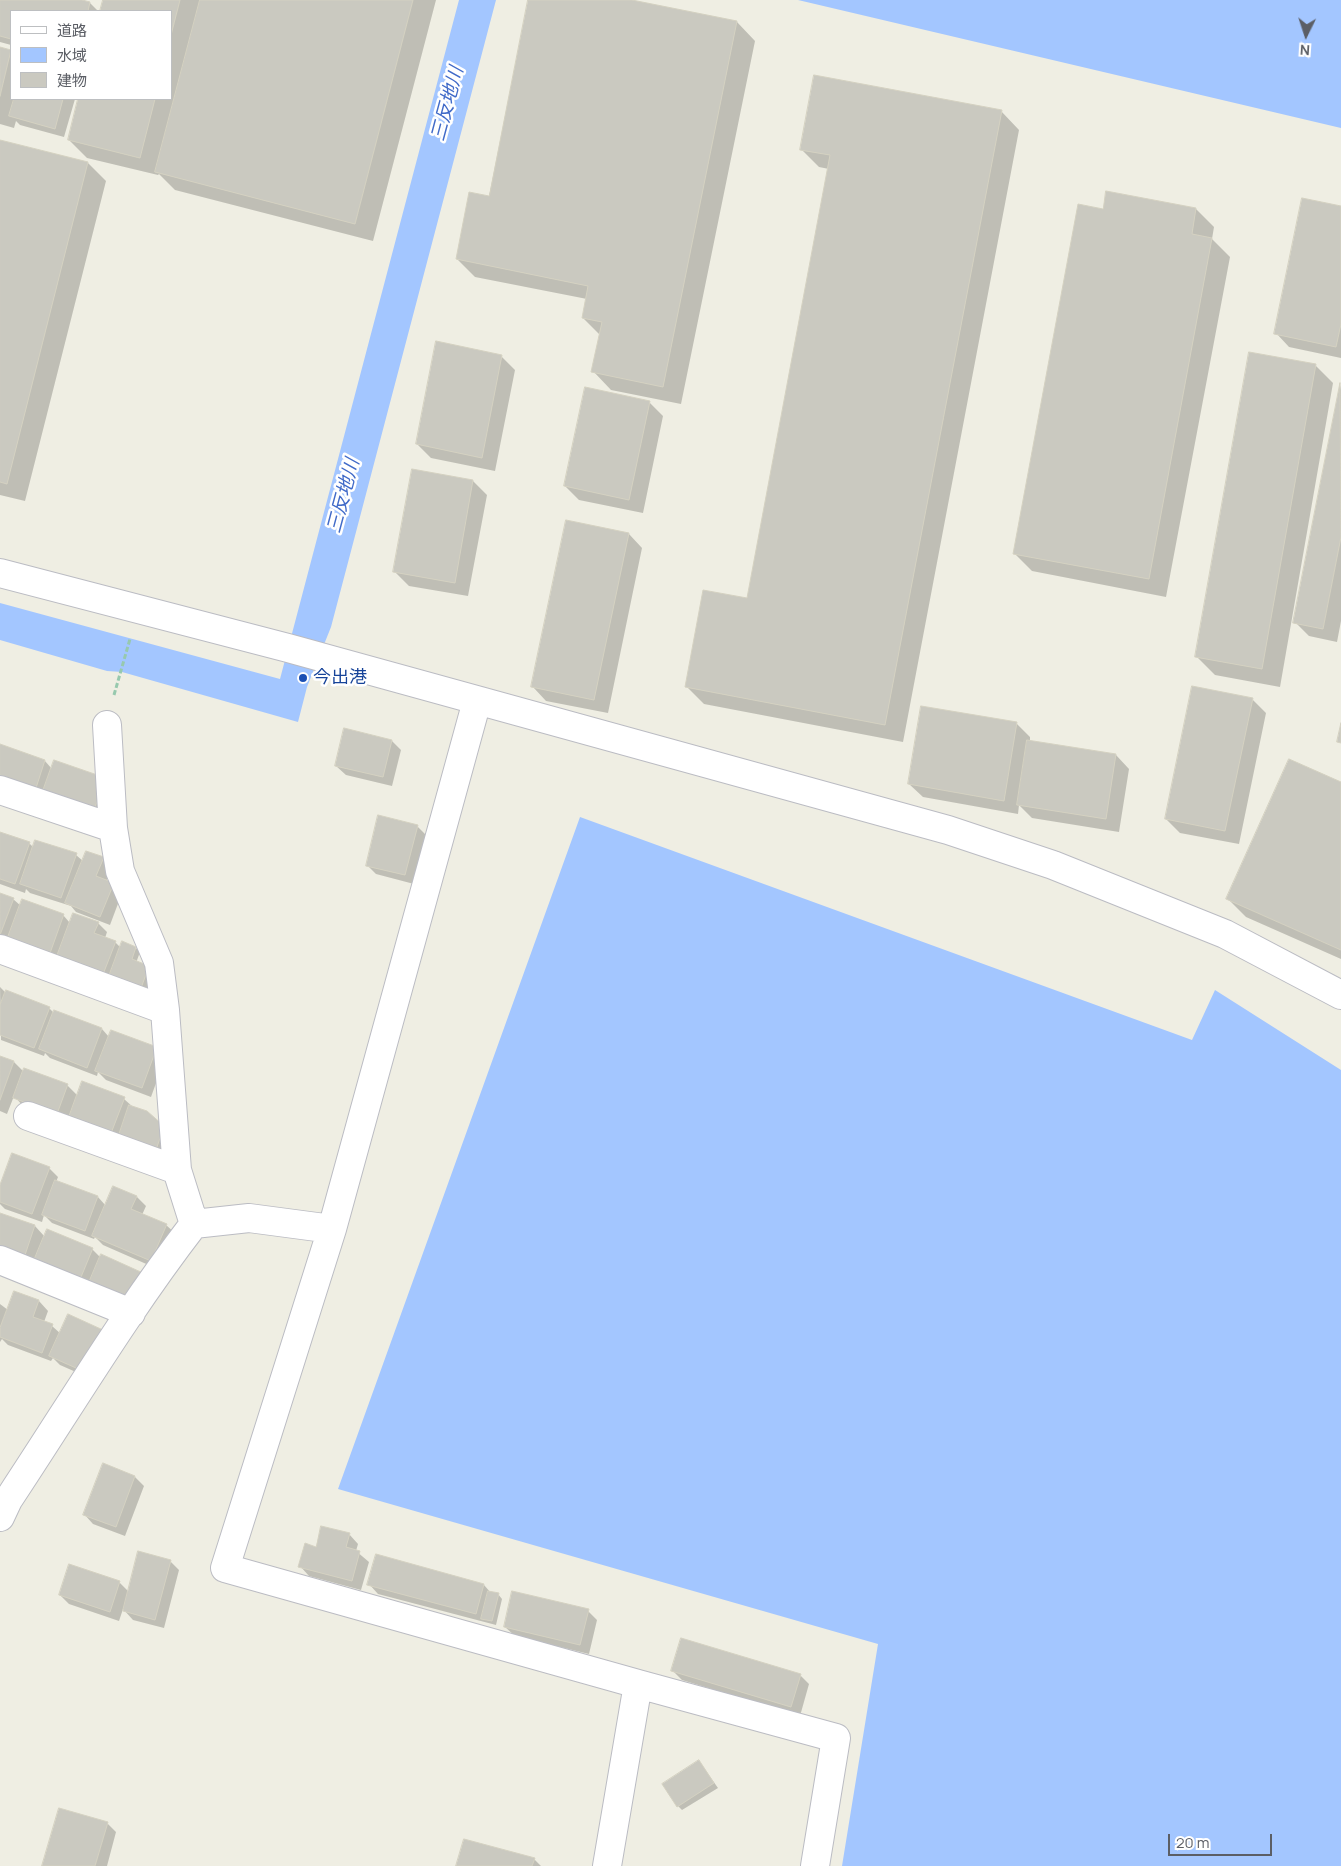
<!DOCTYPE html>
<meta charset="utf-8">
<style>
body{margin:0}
#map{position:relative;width:1341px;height:1866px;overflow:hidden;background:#efeee3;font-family:Manrope,"Noto Sans JP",sans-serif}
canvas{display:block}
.legend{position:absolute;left:10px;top:10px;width:162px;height:90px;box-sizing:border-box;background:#fff;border:1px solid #bdbfc1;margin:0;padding:6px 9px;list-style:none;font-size:15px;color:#5b5e65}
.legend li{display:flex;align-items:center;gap:10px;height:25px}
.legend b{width:25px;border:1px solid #bdbfc1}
.north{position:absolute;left:1281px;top:10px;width:50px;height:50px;-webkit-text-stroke:4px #fff;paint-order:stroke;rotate:184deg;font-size:14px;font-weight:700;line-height:20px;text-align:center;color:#5b5e65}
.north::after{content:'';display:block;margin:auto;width:18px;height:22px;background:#5b5e65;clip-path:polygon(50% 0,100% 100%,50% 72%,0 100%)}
.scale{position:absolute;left:1168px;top:1834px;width:104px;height:22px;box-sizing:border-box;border:2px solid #5b5e65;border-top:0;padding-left:6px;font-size:15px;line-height:18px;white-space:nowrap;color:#5b5e65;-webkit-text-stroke:4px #fff;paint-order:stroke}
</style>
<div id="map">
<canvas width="1341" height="1866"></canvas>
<ul class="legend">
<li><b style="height:6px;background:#fff"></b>道路</li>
<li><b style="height:14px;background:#a3c6ff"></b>水域</li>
<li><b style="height:14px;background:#cac9c0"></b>建物</li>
</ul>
<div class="north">N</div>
<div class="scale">20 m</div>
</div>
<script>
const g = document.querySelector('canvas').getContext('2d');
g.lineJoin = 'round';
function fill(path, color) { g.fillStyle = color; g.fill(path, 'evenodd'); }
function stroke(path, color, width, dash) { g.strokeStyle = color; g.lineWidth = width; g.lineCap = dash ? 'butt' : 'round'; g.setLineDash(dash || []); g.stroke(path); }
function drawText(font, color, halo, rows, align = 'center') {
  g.font = font + ' Manrope,"Noto Sans JP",sans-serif'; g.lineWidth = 5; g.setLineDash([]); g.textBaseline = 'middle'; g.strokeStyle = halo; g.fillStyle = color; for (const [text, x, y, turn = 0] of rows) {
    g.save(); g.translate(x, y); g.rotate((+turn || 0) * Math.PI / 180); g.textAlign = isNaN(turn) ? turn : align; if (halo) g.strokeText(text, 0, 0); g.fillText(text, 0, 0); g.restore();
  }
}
fill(new Path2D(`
 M459,0H496L331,627L307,687L298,722L122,672L107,671L0,640V603L280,679Z
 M798,0H1341V128Z
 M580,817L1192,1040L1215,990L1341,1070V1866H842L878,1644L338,1489Z`), '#a3c6ff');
fill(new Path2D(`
 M0,0H77L90,3L98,11H11V45L0,42Z
 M104,0H436L373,241L175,190L159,174L158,175L87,158L69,140L79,99H171V11H101Z
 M530,0H625L737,22L755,41L681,404L611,390L593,371L600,335L583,318L587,299L475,277L457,259L489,197Z
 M0,48L11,51V99H75L64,137L20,125L16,121L14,128L0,124Z
 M1001,111L1019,130L903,742L704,704L686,686L748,599L829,169L819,167L801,149Z
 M0,141L88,163L106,181L25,501L0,495Z
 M1341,207V358L1289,347L1276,333Z
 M1196,209L1214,227L1212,239L1230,257L1166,597L1032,571L1014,553L1104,210Z
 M501,356L515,370L495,471L431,458L417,444Z
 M1315,365L1333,383L1280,687L1215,675L1197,657Z
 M1341,385V621L1337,642L1309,636L1295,622Z
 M649,402L663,416L643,513L579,500L565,486Z
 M413,470L473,481L487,495L468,596L409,586L395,572Z
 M629,534L642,548L608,713L546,701L533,687Z
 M1252,699L1266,713L1239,844L1180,833L1166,819Z
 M1017,724L1030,737V742L1116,755L1129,769L1119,832L1032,818L1019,805L1018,814L923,797L909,784Z
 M392,741L401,750L392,786L346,775L336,766Z
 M0,746L45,761L52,769L105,779L104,818L0,780Z
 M1341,784V959L1246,917L1228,899Z
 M417,826L426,835L414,884L376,874L367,865Z
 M0,833L29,843L34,848L76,855L83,861L103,858L112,867L106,882L122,893L110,925L76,912L71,906L30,893L26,889L25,893L0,884Z
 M0,894L13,899L21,906L63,915L70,923H98L107,932L105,938L115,942L121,948H136L140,952L136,963L153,972L144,994L0,940Z
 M0,987L6,993L49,1008L54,1013L55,1012L102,1029L109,1037L165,1058L151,1097L106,1080L98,1072L97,1076L50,1058L45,1053L44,1056L1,1040Z
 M0,1057L14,1062L24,1072L67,1085L78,1096L124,1099L133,1107L163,1127L164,1162L24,1107L14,1096L7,1114L0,1111Z
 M49,1168L58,1177L56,1182L98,1197L106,1206L137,1197L146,1206L142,1215L166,1225L176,1234L160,1270L103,1245L95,1237L94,1239L52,1223L44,1215L42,1222L5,1209L0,1204V1189Z
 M0,1214L35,1226L45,1237L92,1249L101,1258L139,1312L0,1255Z
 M15,1293L39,1301L48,1311L44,1322L52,1326L61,1334L94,1380L60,1365L53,1358L51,1361L8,1345L2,1339L0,1342V1304L8,1310Z
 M103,1465L135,1477L144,1486L125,1536L93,1524L84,1514Z
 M349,1534L358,1544L356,1551L369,1562L361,1590L309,1576L300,1566L317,1548Z
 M377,1556L484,1585L491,1593L498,1594L502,1599L496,1625L378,1594L369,1584Z
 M170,1561L179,1570L164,1628L133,1620L123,1609L119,1621L69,1604L60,1595L119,1582L129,1592Z
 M588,1611L597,1620L589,1654L515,1636L505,1627Z
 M673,1671L800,1675L809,1684L800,1716L682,1680Z
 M699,1761L718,1788L682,1810L678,1806Z
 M107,1823L116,1832L107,1866H44Z
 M534,1859L541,1866H458Z`), '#0003');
const building = new Path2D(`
 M0,0H82L90,2L88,11H11V39L0,36Z
 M103,0H180L171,35V11H100Z
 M200,0H413L355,224L155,172Z
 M528,0H632L737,21L663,387L591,372L602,322L582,318L588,286L456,259L469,192L489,196Z
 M0,47L11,50L0,96Z
 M814,75L1002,110L885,725L685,687L703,590L747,598L830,155L800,150Z
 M14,99H63L55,129L9,116Z
 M78,99H155L140,158L68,140Z
 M0,140L88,162L7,484L0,482Z
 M1106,191L1196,208L1192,234L1212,238L1149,579L1013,554L1078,204L1103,209Z
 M1302,198L1341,206V324L1336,347L1274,334Z
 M436,341L502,355L482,458L416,444Z
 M1249,352L1316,364L1262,669L1195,657Z
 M1340,383L1341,537L1323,629L1293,623Z
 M585,387L650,401L629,500L564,486Z
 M412,469L473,480L455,583L393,572Z
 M566,520L629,533L594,700L531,687Z
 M1192,686L1253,698L1225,831L1165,819Z
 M921,706L1017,722L1004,801L908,784Z
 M1341,723V743L1337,742Z
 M344,728L392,740L383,777L335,766Z
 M1027,740L1116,754L1106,819L1017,805Z
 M0,744L45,760L36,788L0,775Z
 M1289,759L1341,782V950L1226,899Z
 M54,760L106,778L94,810L43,791Z
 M378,815L418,825L405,875L366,866Z
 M0,832L30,842L15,884L0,879Z
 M35,840L77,853L61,898L20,884Z
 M86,851L104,857L96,876L114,883L100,917L65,903Z
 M0,893L14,898L0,935Z
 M22,899L64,914L49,956L7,940Z
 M73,913L99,922L94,933L116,941L102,977L56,959Z
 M122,941L136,947L132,959L149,966L140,991L108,979Z
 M6,990L50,1007L34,1048L0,1035V1005Z
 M54,1010L102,1028L87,1068L39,1049Z
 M111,1030L157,1047L142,1088L95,1071Z
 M0,1056L14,1061L0,1100Z
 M24,1068L68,1084L57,1114L13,1098Z
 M82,1081L125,1097L110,1136L68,1120Z
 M129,1105L147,1111L164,1126L155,1153L117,1141Z
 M12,1153L50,1167L32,1214L0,1202V1185Z
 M55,1180L98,1196L85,1231L42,1215Z
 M113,1186L137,1196L131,1209L167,1224L151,1261L92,1236Z
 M0,1213L35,1225L24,1258L0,1250Z
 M47,1229L93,1248L79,1282L33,1263Z
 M101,1254L143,1273L130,1303L88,1285Z
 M14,1291L39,1300L33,1317L53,1324L42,1353L0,1337V1328Z
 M68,1314L103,1330L85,1372L49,1356Z
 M103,1463L135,1476L116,1527L83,1515Z
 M321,1526L350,1533L346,1547L360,1551L352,1581L298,1567L305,1543L316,1547Z
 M138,1551L171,1560L155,1620L123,1611Z
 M376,1554L484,1584L476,1614L367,1585Z
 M69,1564L120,1581L110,1612L59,1595Z
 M488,1591L499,1593L492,1621L481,1619Z
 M512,1591L589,1609L580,1645L504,1627Z
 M681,1638L801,1674L791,1707L671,1671Z
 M699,1760L714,1783L677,1807L662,1784Z
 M59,1808L108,1822L95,1866H42Z
 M464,1839L535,1858L532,1866H456Z`);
fill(building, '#cac9c0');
stroke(building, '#d4d1c1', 1);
const minor = new Path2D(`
 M0,573L288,648L948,830L1053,865L1225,934L1341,995
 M477,701L332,1229L225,1568L638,1684L607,1866
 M107,725L113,828L120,871L159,963L165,1010L177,1170L194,1224
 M0,790L113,828
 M0,949L165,1010
 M28,1116L177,1170
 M0,1260L131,1313
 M0,1517L8,1500C69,1408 126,1312 194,1224L249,1218L332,1229
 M638,1684L836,1738L815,1866`);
stroke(minor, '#bbbcc3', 30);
stroke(new Path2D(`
 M114,695L130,639`), '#97c9ae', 3, [5, 2.5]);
stroke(minor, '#fff', 28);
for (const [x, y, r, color] of [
 [303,678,5,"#1a4fb4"]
]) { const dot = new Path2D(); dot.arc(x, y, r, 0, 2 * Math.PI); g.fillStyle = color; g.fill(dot); stroke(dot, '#fff', 2); }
drawText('18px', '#164399', '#fff', [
 ["今出港",313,678]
], 'left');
drawText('italic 19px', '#406ac8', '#fff', [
 ["三反地川",448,104,-75],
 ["三反地川",344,496,-75]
]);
</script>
